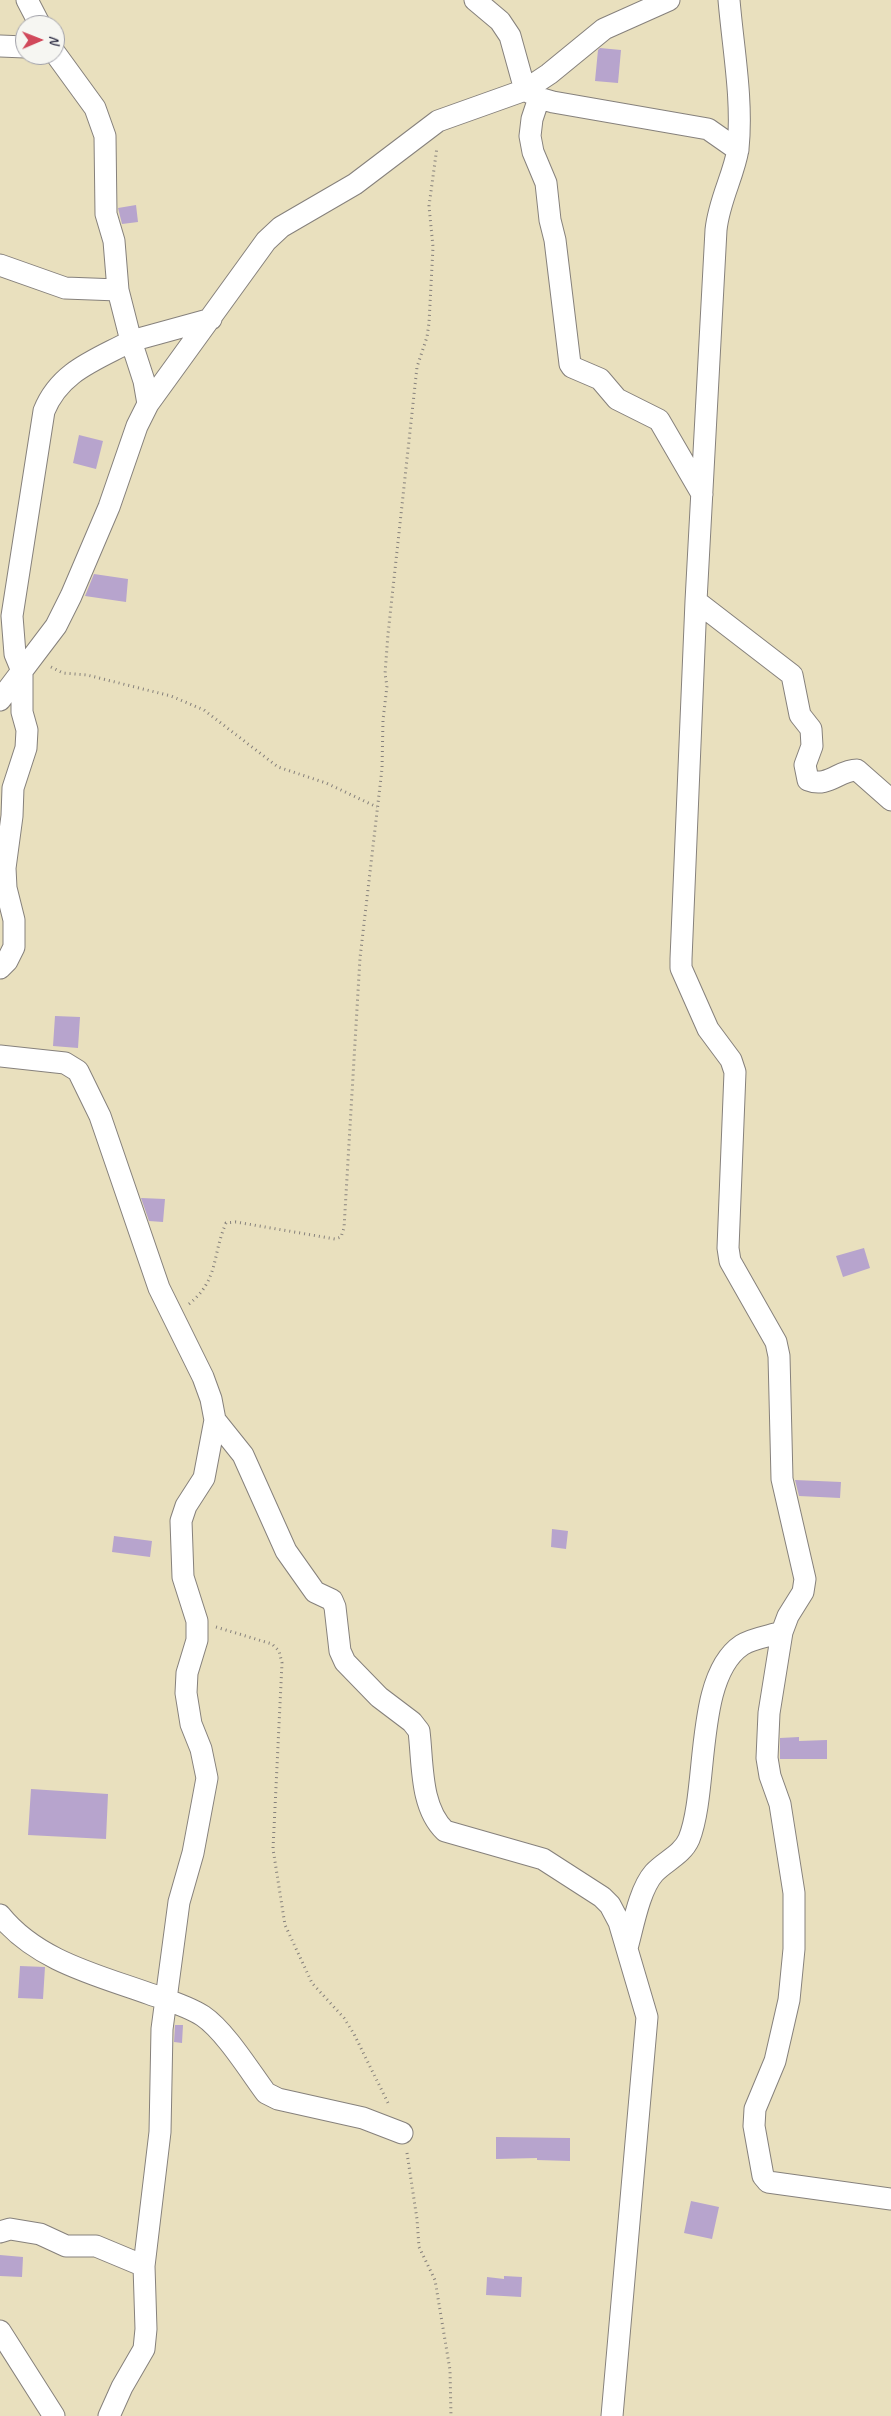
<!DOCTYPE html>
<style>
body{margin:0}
#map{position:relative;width:891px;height:2416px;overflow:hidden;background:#e9e0be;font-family:Caveat,sans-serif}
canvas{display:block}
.north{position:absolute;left:15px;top:15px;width:50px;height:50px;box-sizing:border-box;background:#f6f6f2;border:1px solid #a1a1a9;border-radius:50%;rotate:89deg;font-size:14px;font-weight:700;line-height:20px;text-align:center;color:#22223b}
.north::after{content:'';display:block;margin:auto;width:18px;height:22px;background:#d1495b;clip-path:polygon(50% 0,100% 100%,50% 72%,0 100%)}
</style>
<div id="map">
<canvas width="891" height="2416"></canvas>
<div class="north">N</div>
</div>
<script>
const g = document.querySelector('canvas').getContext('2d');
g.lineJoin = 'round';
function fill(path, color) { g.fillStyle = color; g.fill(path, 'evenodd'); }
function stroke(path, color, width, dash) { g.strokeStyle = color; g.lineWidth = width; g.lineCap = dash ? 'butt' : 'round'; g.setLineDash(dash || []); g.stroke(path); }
fill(new Path2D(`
 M600,48L621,50L618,83L595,81L598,50Z
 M136,205L138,222L122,224L118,208Z
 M79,435L103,441L96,469L73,463Z
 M94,574L128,579L126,602L85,596Z
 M55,1016L80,1017L78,1048L53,1046Z
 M141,1198L165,1199L163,1222L149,1221Z
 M864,1248L870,1268L843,1277L836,1256Z
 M795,1480L841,1482L840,1498L799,1496Z
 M552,1529L568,1531L566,1549L551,1547Z
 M114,1536L152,1541L150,1557L112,1552Z
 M799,1737V1741L827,1740V1759H780V1738Z
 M31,1789L108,1794L106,1839L28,1835Z
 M20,1966L45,1967L43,1999L18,1998Z
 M175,2025H183L182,2043L174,2042Z
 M496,2137L570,2138V2161L537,2160V2158L496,2159Z
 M691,2201L719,2207L712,2239L684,2233Z
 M0,2255L23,2257L22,2277L0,2276Z
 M504,2276L522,2277L521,2297L486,2295L487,2277L504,2279Z`), '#b7a4cd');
const minor = new Path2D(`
 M27,0L40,25
 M475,0L500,21L510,36L525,90L539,98L553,102L708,129L738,150
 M729,0C733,48 743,100 738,149C734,175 719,200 716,230L696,601L681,959V968L708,1029L731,1060L735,1072L728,1248L730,1261L776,1342L779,1356L782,1479L805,1579L803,1592L788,1616L782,1632L769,1713L767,1758L770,1776L780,1804L794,1893V1949L789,2000L775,2061L755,2109L754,2126L763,2176L768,2182L891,2199
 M0,46L25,47
 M55,53L95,108L105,136L106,214L114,241L118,290L131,341L211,319
 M539,98L532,119L530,136L533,152L546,183L550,220L555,240L570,364L572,367L600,379L617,399L659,420L702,494
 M0,265L65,288L118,290
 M696,601L792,675L800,715L811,729L812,746L805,765L808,780C828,788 839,770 857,770L891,800
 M0,700L56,626L71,596L109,507L137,426L148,404L266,241L281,227L355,184L438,121L525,90L549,74L604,29L669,0
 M0,968L7,961L14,947V920L6,888L5,868L12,816L13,788L26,748L27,730L22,712V671L15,654L12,616L44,411C60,371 96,360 131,341L144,381L148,404
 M0,1056L65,1063L78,1071L100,1116L159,1288L203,1377L211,1399L215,1420L204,1478L186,1506L181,1521L183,1577L197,1621V1640L187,1673L186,1693L191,1724L201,1749L207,1778L193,1853L179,1902L162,2029L160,2132L144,2266L146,2329L144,2349L122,2387L109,2416
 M215,1420L243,1455L286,1551L315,1592L332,1600L335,1607L340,1651L345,1662L379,1697L412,1722L419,1731C423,1764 420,1807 445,1831L543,1859L602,1897L610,1905L619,1922L647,2017L612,2416
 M0,1915C37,1961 97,1975 150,1994C167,2000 188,2006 203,2016C225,2031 249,2070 266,2093L278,2099L363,2118L402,2133
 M627,1948C633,1927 639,1890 654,1873C665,1861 682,1855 689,1839C709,1789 694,1677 742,1645C753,1638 770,1636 782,1632
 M0,2232L10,2229L40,2234L66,2246H96L144,2266
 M0,2331L54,2416`);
stroke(minor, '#86817c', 23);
stroke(new Path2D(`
 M51,667L63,673L87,675L171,696L204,710L278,767L326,783L377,807
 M189,1304C219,1280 212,1255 226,1223L236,1222L335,1239L341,1237L344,1228L360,958L382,769L383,720L387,686L385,674L388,634L417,367L427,337L429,323L433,247L429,206L437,147
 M216,1627L272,1644L279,1651L282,1663L273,1849L285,1925L312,1983L344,2018L354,2034L389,2105
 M407,2153L417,2219L419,2247L435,2280L450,2370L451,2416`), '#86817c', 3, [1, 4]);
stroke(minor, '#fff', 21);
</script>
